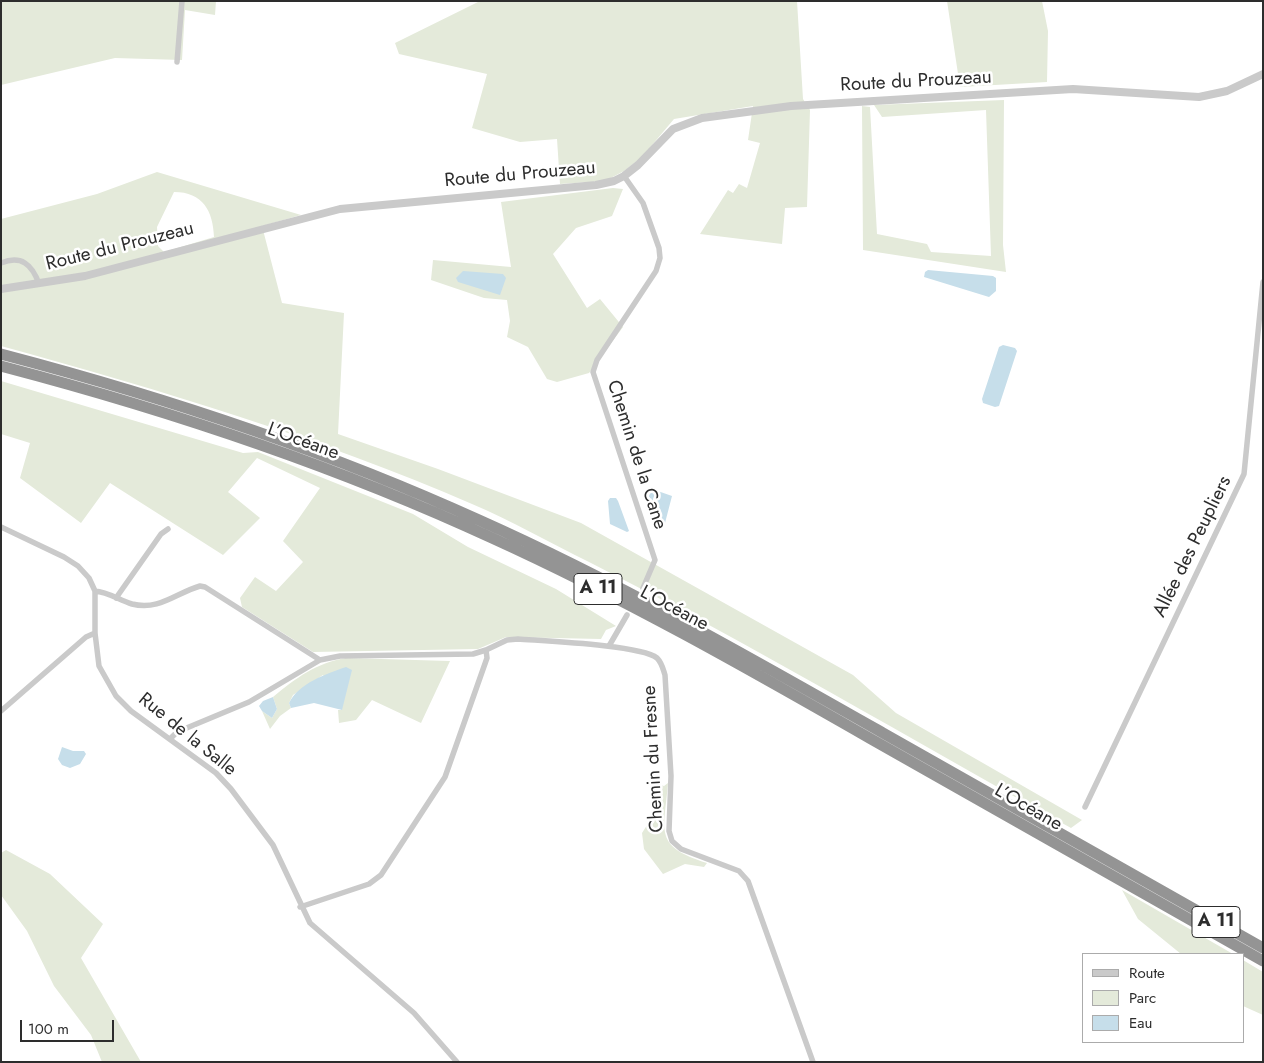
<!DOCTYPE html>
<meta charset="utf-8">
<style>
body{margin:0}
#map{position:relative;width:1264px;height:1063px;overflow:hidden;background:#fff;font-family:Jost,sans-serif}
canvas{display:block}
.frame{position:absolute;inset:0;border:2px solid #2d2d2d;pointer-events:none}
.legend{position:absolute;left:1082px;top:953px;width:162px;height:90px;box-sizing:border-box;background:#fff;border:1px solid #ababab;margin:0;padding:6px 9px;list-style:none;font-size:15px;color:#2d2d2d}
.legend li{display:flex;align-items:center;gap:10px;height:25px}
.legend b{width:25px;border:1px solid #ababab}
.scale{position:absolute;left:20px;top:1020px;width:94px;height:22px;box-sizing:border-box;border:2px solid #2d2d2d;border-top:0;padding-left:6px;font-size:15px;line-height:18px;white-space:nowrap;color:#2d2d2d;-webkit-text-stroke:4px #fff;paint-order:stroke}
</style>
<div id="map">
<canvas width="1264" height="1063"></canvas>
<div class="frame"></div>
<ul class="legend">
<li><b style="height:6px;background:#cacaca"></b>Route</li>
<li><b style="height:14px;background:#e4eada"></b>Parc</li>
<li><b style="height:14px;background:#c6deea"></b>Eau</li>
</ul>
<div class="scale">100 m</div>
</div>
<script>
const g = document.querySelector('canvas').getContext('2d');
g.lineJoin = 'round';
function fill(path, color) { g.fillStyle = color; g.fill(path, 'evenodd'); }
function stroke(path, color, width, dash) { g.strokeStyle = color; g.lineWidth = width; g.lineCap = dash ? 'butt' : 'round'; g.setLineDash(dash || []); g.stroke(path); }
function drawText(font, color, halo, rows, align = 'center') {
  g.font = font + ' Jost,sans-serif'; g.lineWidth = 5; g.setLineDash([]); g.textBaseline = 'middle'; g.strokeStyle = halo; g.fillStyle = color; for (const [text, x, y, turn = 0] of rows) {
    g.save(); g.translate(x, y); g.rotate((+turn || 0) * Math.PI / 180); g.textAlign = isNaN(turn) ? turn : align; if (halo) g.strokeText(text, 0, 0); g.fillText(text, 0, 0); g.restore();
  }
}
fill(new Path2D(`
 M1,1H216L215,15L185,10L182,60L115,58L1,85Z
 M480,1H797L803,99L810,110L807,207L785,208L782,244L700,234L728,190L733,193L739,184L747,188L760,143L748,140L753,106L674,119L642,157L624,171L605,181L560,184L557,139L520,142L472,128L487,74L399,54L395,43Z
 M947,1H1042L1048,31L1047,82L960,87Z
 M1004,100L1003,245L1006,272L863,250L862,106L870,107L877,234L927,244L931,252L991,256L986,110L882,117L874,105Z
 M157,172L301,215L262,226L282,303L344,313L338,434L438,469L581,523L853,675L896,713L1082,820L1071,828C910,739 753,645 589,562C550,543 512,521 472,504C320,438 161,390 1,346V219L97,194ZM174,192C203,192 213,211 214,237L164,252L158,246L157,227Z
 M613,188L623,189L612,216L576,228L553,254L587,308L600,299L623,327L589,373L557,382L547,379L528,347L507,337L510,321L507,300L484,298L431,280L433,260L511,267L501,202Z
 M1,381L243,453L258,452L413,514L468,547L556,589L616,626L606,630L601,639L506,637L478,649L313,652L242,607L240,598L255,577L276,591L303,562L283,541L320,488L257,458L228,492L260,518L223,555L110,483L81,523L20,478L30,443L1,434Z
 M346,658L450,661L421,723L372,700L356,720L339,723L338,710H342L323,675L293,695L289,703L291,708L280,716L270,729L262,711L272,718L277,709L273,697C296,678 316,663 346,658Z
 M668,783C664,832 653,846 707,863L704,867L685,864L663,874L644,849L642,833L656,811L661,785L664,786Z
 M6,850L50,874L103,924L81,958L141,1062H102L91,1035L54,986L27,931L1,895V853Z
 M1122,890L1233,954H1181L1138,919Z
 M1243,960L1263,972V1015L1243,1006Z`), '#e4eada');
fill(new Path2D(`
 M928,270L993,276L996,278V291L989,297L924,277L925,272Z
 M463,271L503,274L506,278L500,295L458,282L456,278Z
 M1003,345L1015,348L1017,351L999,406L995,407L983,403L982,399L999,347Z
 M652,489L672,496L665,523L659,524L649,496Z
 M610,498H616L618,501L629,531L627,532L610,524L608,501Z
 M346,667L352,670L342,710L314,703L291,708L289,703C299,683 326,674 346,667Z
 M273,697L277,709L272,718L262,711L259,706L263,701Z
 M62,747L73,751H84L86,754L80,764L70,768L62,765L58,759Z`), '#c6deea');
stroke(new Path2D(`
 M177,62L182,1
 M624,176L643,203L659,248L660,258L656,271L597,360L593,372L655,560L643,588
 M1,263C21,255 32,264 39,284
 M1,527L64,557L78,566L89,578L95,591V633L99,666L116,696L131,711L216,773L231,789L273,845L310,923L414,1013L457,1062
 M95,591C108,592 119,600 132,604C159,611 176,593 200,586L205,587L320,660
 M116,598L161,534L168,529
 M609,646L627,615
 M1,711L86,637L95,633
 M170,739L177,732L249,702L320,660L340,656L473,654L486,650
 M1085,807L1244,474L1263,282
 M300,907L369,884L381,875L445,777L487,658L486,650L507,640L518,639C543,641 640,645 657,658C662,663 663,669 665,675L671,776L669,831L672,841L681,849L739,871L748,881L813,1062`), '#cacaca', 5.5);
stroke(new Path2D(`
 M1,289L85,276L340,209L596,185L614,181L624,176L638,165L673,129L702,118L791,106L1073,89L1199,97L1227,91L1263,74`), '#cacaca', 8);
stroke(new Path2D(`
 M1,354C165,397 325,450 479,520C618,582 751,658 883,733C1010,805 1137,876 1263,948
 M1,366C169,410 334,465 492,538C622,597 747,668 871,739C1002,813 1132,887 1263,961`), '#949494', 11);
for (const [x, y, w] of [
 [598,589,48],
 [1216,922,48]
]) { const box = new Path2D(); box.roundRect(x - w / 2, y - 15.5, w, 31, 4); g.fillStyle = '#fff'; g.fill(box); stroke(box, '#2d2d2d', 1); }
drawText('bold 18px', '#2d2d2d', null, [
 ["A 11",598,589],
 ["A 11",1216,922]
]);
drawText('19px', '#2d2d2d', '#fff', [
 ["Route du Prouzeau",916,82,-3],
 ["Route du Prouzeau",520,175,-5],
 ["Route du Prouzeau",120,247,-14],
 ["L’Océane",303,442,20],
 ["Chemin de la Cane",636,455,72],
 ["Allée des Peupliers",1193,547,-64],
 ["L’Océane",674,609,28],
 ["Rue de la Salle",187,735,39],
 ["Chemin du Fresne",654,759,-93],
 ["L’Océane",1028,808,30]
]);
</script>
